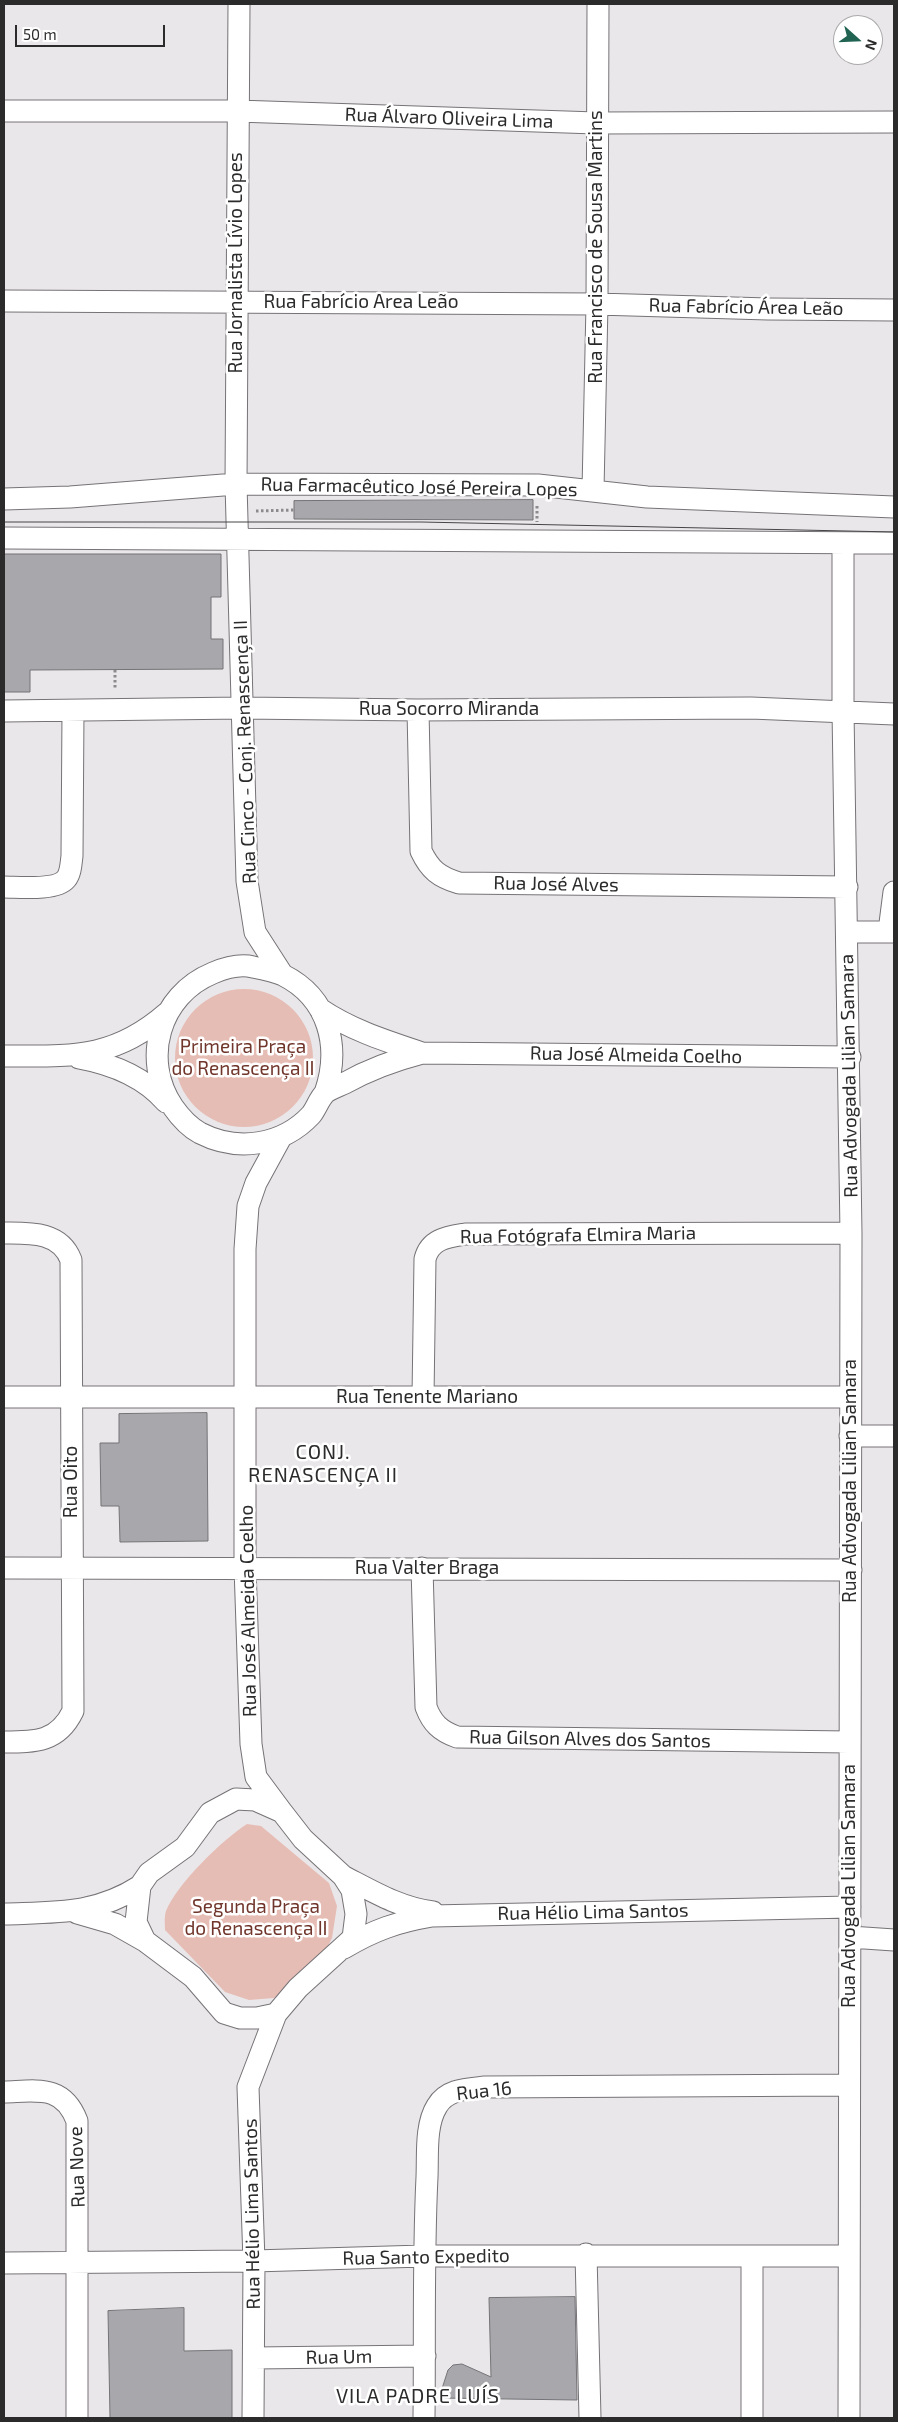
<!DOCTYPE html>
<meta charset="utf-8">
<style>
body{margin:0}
#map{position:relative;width:898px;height:2422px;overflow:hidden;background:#eae7ea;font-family:"Exo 2",sans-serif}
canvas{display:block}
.frame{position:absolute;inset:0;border:5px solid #2c2b2c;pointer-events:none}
.north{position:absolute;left:833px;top:15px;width:50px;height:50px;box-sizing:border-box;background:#fff;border:1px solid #abaaab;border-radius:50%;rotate:110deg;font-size:14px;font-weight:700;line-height:20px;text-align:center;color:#2c2b2c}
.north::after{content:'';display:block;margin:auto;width:18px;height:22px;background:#216352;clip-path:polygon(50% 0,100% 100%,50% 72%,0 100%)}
.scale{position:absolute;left:15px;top:25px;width:150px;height:22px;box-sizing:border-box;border:2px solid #2c2b2c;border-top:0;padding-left:6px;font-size:15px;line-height:18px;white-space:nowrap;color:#2c2b2c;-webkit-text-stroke:4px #fff;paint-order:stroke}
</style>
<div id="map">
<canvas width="898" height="2422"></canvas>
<div class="frame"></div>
<div class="north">N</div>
<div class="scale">50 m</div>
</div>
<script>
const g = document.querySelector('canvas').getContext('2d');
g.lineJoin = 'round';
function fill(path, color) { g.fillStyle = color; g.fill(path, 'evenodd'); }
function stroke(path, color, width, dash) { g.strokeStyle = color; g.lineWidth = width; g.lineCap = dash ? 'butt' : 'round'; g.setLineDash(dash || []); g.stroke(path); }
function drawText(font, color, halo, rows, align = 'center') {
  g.font = font + ' "Exo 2",sans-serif'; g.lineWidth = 5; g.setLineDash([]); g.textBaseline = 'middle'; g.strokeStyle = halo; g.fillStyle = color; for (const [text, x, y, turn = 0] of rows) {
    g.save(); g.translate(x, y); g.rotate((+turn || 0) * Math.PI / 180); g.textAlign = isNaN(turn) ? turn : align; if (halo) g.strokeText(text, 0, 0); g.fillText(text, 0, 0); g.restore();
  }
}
fill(new Path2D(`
 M175 1058a69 69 0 1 1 138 0a69 69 0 1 1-138 0Z
 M247,1824L261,1826L329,1883L337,1906L332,1938L326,1950L287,1988L274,1998L249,2000L225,1992L165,1930C165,1924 164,1917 166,1911C177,1884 222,1840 247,1824Z`), '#e6bdb5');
const building = new Path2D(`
 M533,500V520L294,519V501Z
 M4,554H221V597H211V639H223V669L30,670V692H4Z
 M207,1413L208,1541L120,1542L119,1506H101L100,1443H119V1414Z
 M575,2297L577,2400L439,2398L448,2370L453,2365L462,2364L491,2377L489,2298Z
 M184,2308V2351L232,2350V2418H110L108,2311Z`);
fill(building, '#a8a7ab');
stroke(building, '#747376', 1);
const minor = new Path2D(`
 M239,4L236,484L247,881L255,932L282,974
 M4,111H237L596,123L894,122
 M4,301L597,304L768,309L894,310
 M593,490L597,304L598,4
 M4,499L70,497L236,484L538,485L647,497L894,507
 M4,538L894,543
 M843,543V710L851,1233L849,2418
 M418,710L421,851C430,870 439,877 459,883L847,887
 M4,711L242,708L418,710L751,708L894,714
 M4,887C18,887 56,891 66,879C71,873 71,863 72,856L73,711
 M889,931L894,892
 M847,932H894
 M320,1009C351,1030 386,1041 422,1053
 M4,1056C71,1056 113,1060 167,1013
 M79,1058C112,1064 144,1077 166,1102
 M325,1093C341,1047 329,998 283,975C274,971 263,969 253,967C241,964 225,968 213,973C159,995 141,1060 173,1107C180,1117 189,1127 200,1133C237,1152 282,1146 311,1115C316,1109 319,1099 325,1093C330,1089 339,1086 345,1083C370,1069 395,1060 422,1053L850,1057
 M280,1139L256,1183L248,1206L245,1249V1567L251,1744L256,1777L282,1812
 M4,1233C29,1233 60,1231 71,1260L73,1711C58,1742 36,1742 4,1742
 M4,1397H850
 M423,1397L425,1259C430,1239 447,1237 465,1234L851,1233
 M850,1436H894
 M4,1568L851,1570
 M422,1568L426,1707C432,1723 440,1731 457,1737L849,1742
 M236,1799L255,1800L282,1812L303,1839L343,1876L352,1890L356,1914L353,1938L298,1988L276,2014L257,2018H240L224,2013L193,1977L145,1941L136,1922L140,1886L149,1873L185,1847L210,1813Z
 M343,1876C372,1891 400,1908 433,1912
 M77,1913L115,1924L145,1941
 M4,1914C55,1912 95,1915 140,1886
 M850,1937L894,1940
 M344,1948C374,1930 397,1922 432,1916L850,1907
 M4,2092C37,2091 63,2084 77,2121V2418
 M586,2254L590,2418
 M752,2256V2418
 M4,2263L254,2261L423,2256H848
 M254,2358L425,2356
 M253,2418L254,2261L248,2087L276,2014
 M424,2418C425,2338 423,2258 427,2177C428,2155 425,2125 437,2106C447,2089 467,2089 485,2087L849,2085`);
stroke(minor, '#767376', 23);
stroke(new Path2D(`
 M537,506V522
 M256,511L294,510
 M115,670V690`), '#8c8a8c', 3, [2.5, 2.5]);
stroke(minor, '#fff', 21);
stroke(new Path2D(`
 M4,522H421L894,532`), '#464546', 1);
drawText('19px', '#2c2b2c', '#fff', [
 ["Rua Álvaro Oliveira Lima",449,118,2],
 ["Rua Francisco de Sousa Martins",596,247,-90],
 ["Rua Jornalista Lívio Lopes",236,263,-90],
 ["Rua Fabrício Area Leão",361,302],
 ["Rua Fabrício Área Leão",746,307,1],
 ["Rua Farmacêutico José Pereira Lopes",419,487,1],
 ["Rua Socorro Miranda",449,709],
 ["Rua Cinco - Conj. Renascença II",245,752,-92],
 ["Rua José Alves",556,884,1],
 ["Rua José Almeida Coelho",636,1055,1],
 ["Rua Advogada Lilian Samara",849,1076,-91],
 ["Rua Fotógrafa Elmira Maria",578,1235,-1],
 ["Rua Tenente Mariano",427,1397],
 ["Rua Advogada Lilian Samara",850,1481,-90],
 ["Rua Oito",71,1482,-90],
 ["Rua Valter Braga",427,1568],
 ["Rua José Almeida Coelho",248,1611,-91],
 ["Rua Gilson Alves dos Santos",590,1739,1],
 ["Rua Advogada Lilian Samara",849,1886,-90],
 ["Rua Hélio Lima Santos",593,1912,-1],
 ["Rua 16",484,2091,-6],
 ["Rua Nove",77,2167,-92],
 ["Rua Hélio Lima Santos",252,2214,-91],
 ["Rua Santo Expedito",426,2257,-1],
 ["Rua Um",339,2357,-1]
]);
drawText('19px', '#70352b', '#fff', [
 ["Primeira Praça",243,1047],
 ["do Renascença II",243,1069],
 ["Segunda Praça",256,1907],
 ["do Renascença II",256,1929]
]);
g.letterSpacing = '1px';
drawText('20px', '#2c2b2c', '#fff', [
 ["CONJ.",323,1452],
 ["RENASCENÇA II",323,1475],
 ["VILA PADRE LUÍS",418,2396]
]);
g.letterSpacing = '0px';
</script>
